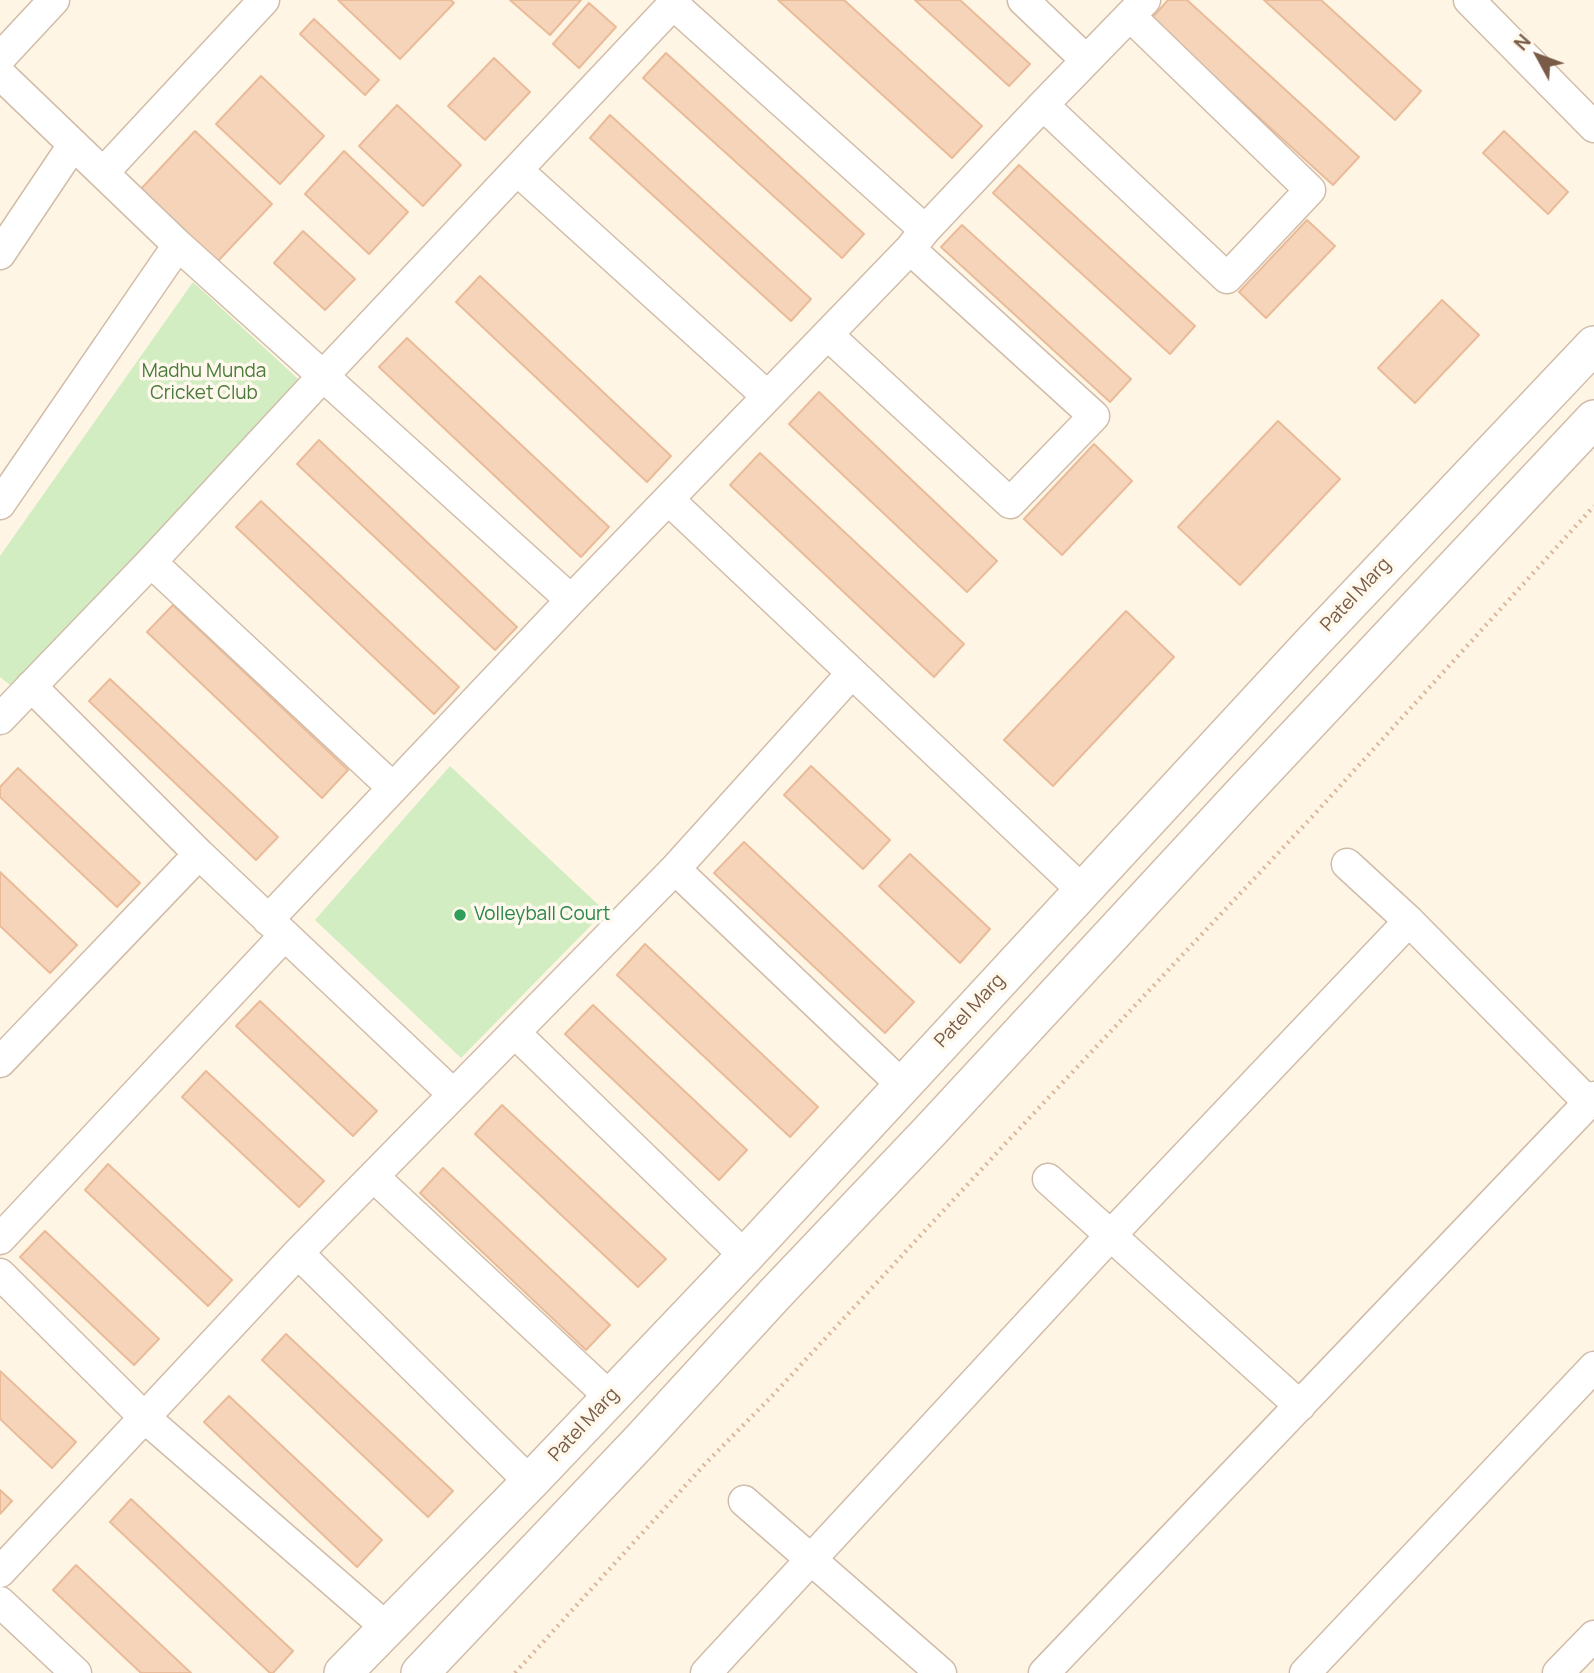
<!DOCTYPE html>
<style>
body{margin:0}
#map{position:relative;width:1594px;height:1673px;overflow:hidden;background:#fef5e4;font-family:Manrope,sans-serif}
canvas{display:block}
.north{position:absolute;left:1503px;top:21px;width:70px;height:70px;-webkit-text-stroke:5px #fff8ec;paint-order:stroke;rotate:311deg;font-size:19px;font-weight:700;line-height:28px;text-align:center;color:#795b47}
.north::after{content:'';display:block;margin:auto;width:24px;height:32px;background:#795b47;clip-path:polygon(50% 0,100% 100%,50% 72%,0 100%)}
</style>
<div id="map">
<canvas width="1594" height="1673"></canvas>
<div class="north">N</div>
</div>
<script>
const g = document.querySelector('canvas').getContext('2d');
g.lineJoin = 'round';
function fill(path, color) { g.fillStyle = color; g.fill(path, 'evenodd'); }
function stroke(path, color, width, dash) { g.strokeStyle = color; g.lineWidth = width; g.lineCap = dash ? 'butt' : 'round'; g.setLineDash(dash || []); g.stroke(path); }
function drawText(font, color, halo, rows, align = 'center') {
  g.font = font + ' Manrope,sans-serif'; g.lineWidth = 7; g.setLineDash([]); g.textBaseline = 'middle'; g.strokeStyle = halo; g.fillStyle = color; for (const [text, x, y, turn = 0] of rows) {
    g.save(); g.translate(x, y); g.rotate((+turn || 0) * Math.PI / 180); g.textAlign = isNaN(turn) ? turn : align; if (halo) g.strokeText(text, 0, 0); g.fillText(text, 0, 0); g.restore();
  }
}
fill(new Path2D(`
 M193,282L298,379L14,688L0,677V556Z
 M450,766L605,911L461,1058L315,920Z`), '#d1edc1');
const building = new Path2D(`
 M338,0H451L454,3L400,59Z
 M510,0H581L550,35Z
 M778,0H844L982,126L952,158Z
 M915,0H960L1030,64L1009,86Z
 M1168,0H1187L1359,157L1333,185L1151,19Z
 M1264,0H1321L1421,91L1395,120Z
 M589,3L616,27L579,68L553,44Z
 M314,19L379,80L365,95L300,34Z
 M666,53L864,234L842,258L643,78Z
 M494,58L530,92L485,140L448,106Z
 M261,76L324,136L280,184L216,124Z
 M397,105L461,165L423,206L359,146Z
 M610,115L811,299L791,321L590,138Z
 M195,131L272,204L217,262L140,190Z
 M1504,131L1568,192L1548,214L1483,153Z
 M344,151L408,212L369,254L305,194Z
 M1019,165L1195,326L1170,354L993,193Z
 M1307,220L1335,246L1266,318L1239,292Z
 M962,225L1131,379L1110,402L941,247Z
 M303,231L355,279L325,310L274,263Z
 M480,276L671,456L647,482L456,302Z
 M1442,300L1479,335L1415,403L1378,368Z
 M407,338L609,527L581,557L379,367Z
 M819,392L997,561L967,592L789,424Z
 M1278,421L1340,479L1240,585L1178,527Z
 M319,440L517,627L495,650L297,464Z
 M1094,444L1132,481L1062,555L1024,519Z
 M760,453L964,644L934,677L730,485Z
 M261,501L459,687L434,714L236,527Z
 M173,605L348,770L322,798L147,632Z
 M1126,611L1174,657L1053,786L1004,740Z
 M110,679L278,837L256,860L89,701Z
 M811,766L890,840L863,869L784,795Z
 M18,768L140,883L117,907L0,797V787Z
 M744,842L914,1002L885,1033L714,873Z
 M910,854L990,929L960,963L879,886Z
 M0,872L77,945L50,973L0,926Z
 M645,944L818,1107L790,1137L617,975Z
 M260,1001L377,1111L353,1136L236,1026Z
 M593,1005L747,1150L719,1180L565,1034Z
 M206,1071L324,1181L299,1207L182,1097Z
 M502,1105L666,1259L638,1287L475,1134Z
 M108,1164L232,1280L208,1306L85,1190Z
 M443,1168L610,1325L586,1350L420,1193Z
 M45,1231L159,1339L134,1365L20,1257Z
 M286,1334L453,1491L428,1517L262,1360Z
 M0,1371L76,1442L52,1468L0,1419Z
 M229,1396L382,1540L357,1567L204,1422Z
 M0,1490L12,1501L0,1514Z
 M131,1499L293,1651L273,1673H270L110,1522Z
 M76,1565L191,1673H141L53,1590Z`);
fill(building, '#f6d4b9');
stroke(building, '#eabb98', 2);
const minor = new Path2D(`
 M1023,0L1086,60
 M1469,0L1594,127
 M673,4L925,230
 M0,58L54,0
 M0,74L178,245L571,600
 M1043,105L1227,278L1310,190L1130,16
 M517,170L767,396
 M103,173L264,0
 M0,254L73,145
 M828,335L1010,503L1094,416L910,249
 M669,500L1082,890
 M0,504L178,245
 M151,562L393,788
 M31,686L199,854L453,1094
 M0,719L151,562L323,376L677,0
 M1347,864L1409,921L1589,1103
 M675,869L902,1085
 M268,920L571,600L910,249L925,230L1043,105L1145,0
 M515,1033L745,1256
 M0,1062L199,854
 M374,1177L610,1397
 M1048,1179L1300,1406
 M0,1239L285,935
 M298,1253L530,1482
 M0,1274L144,1417L387,1628
 M744,1501L941,1673
 M0,1572L298,1253L675,869L852,673
 M0,1602L76,1673
 M706,1673L1110,1236L1409,921
 M1044,1673L1594,1097
 M1305,1673L1594,1367
 M1558,1673L1594,1636`);
const tertiary = new Path2D(`
 M343,1673L530,1482L745,1256L1308,647L1594,345
 M420,1673L642,1439L775,1294L930,1131L1240,796L1594,419`);
stroke(minor, '#d1bca9', 33);
stroke(tertiary, '#d1bca9', 40);
stroke(new Path2D(`
 M515,1673L705,1464L772,1396L1005,1144L1311,818L1594,506`), '#dbb79c', 4.5, [2, 5]);
stroke(minor, '#fff', 30);
stroke(tertiary, '#fff', 37);
for (const [x, y, r, color] of [
 [460,915,7,"#2e9e5b"]
]) { const dot = new Path2D(); dot.arc(x, y, r, 0, 2 * Math.PI); g.fillStyle = color; g.fill(dot); stroke(dot, '#fff8ec', 2.5); }
drawText('19px', '#4b7a3c', '#fff8ec', [
 ["Madhu Munda",204,372],
 ["Cricket Club",204,394]
]);
drawText('19px', '#795b47', '#fff8ec', [
 ["Patel Marg",1356,595,-47],
 ["Patel Marg",970,1011,-47],
 ["Patel Marg",584,1425,-47]
]);
drawText('19px', '#27864d', '#fff8ec', [
 ["Volleyball Court",474,915]
], 'left');
</script>
